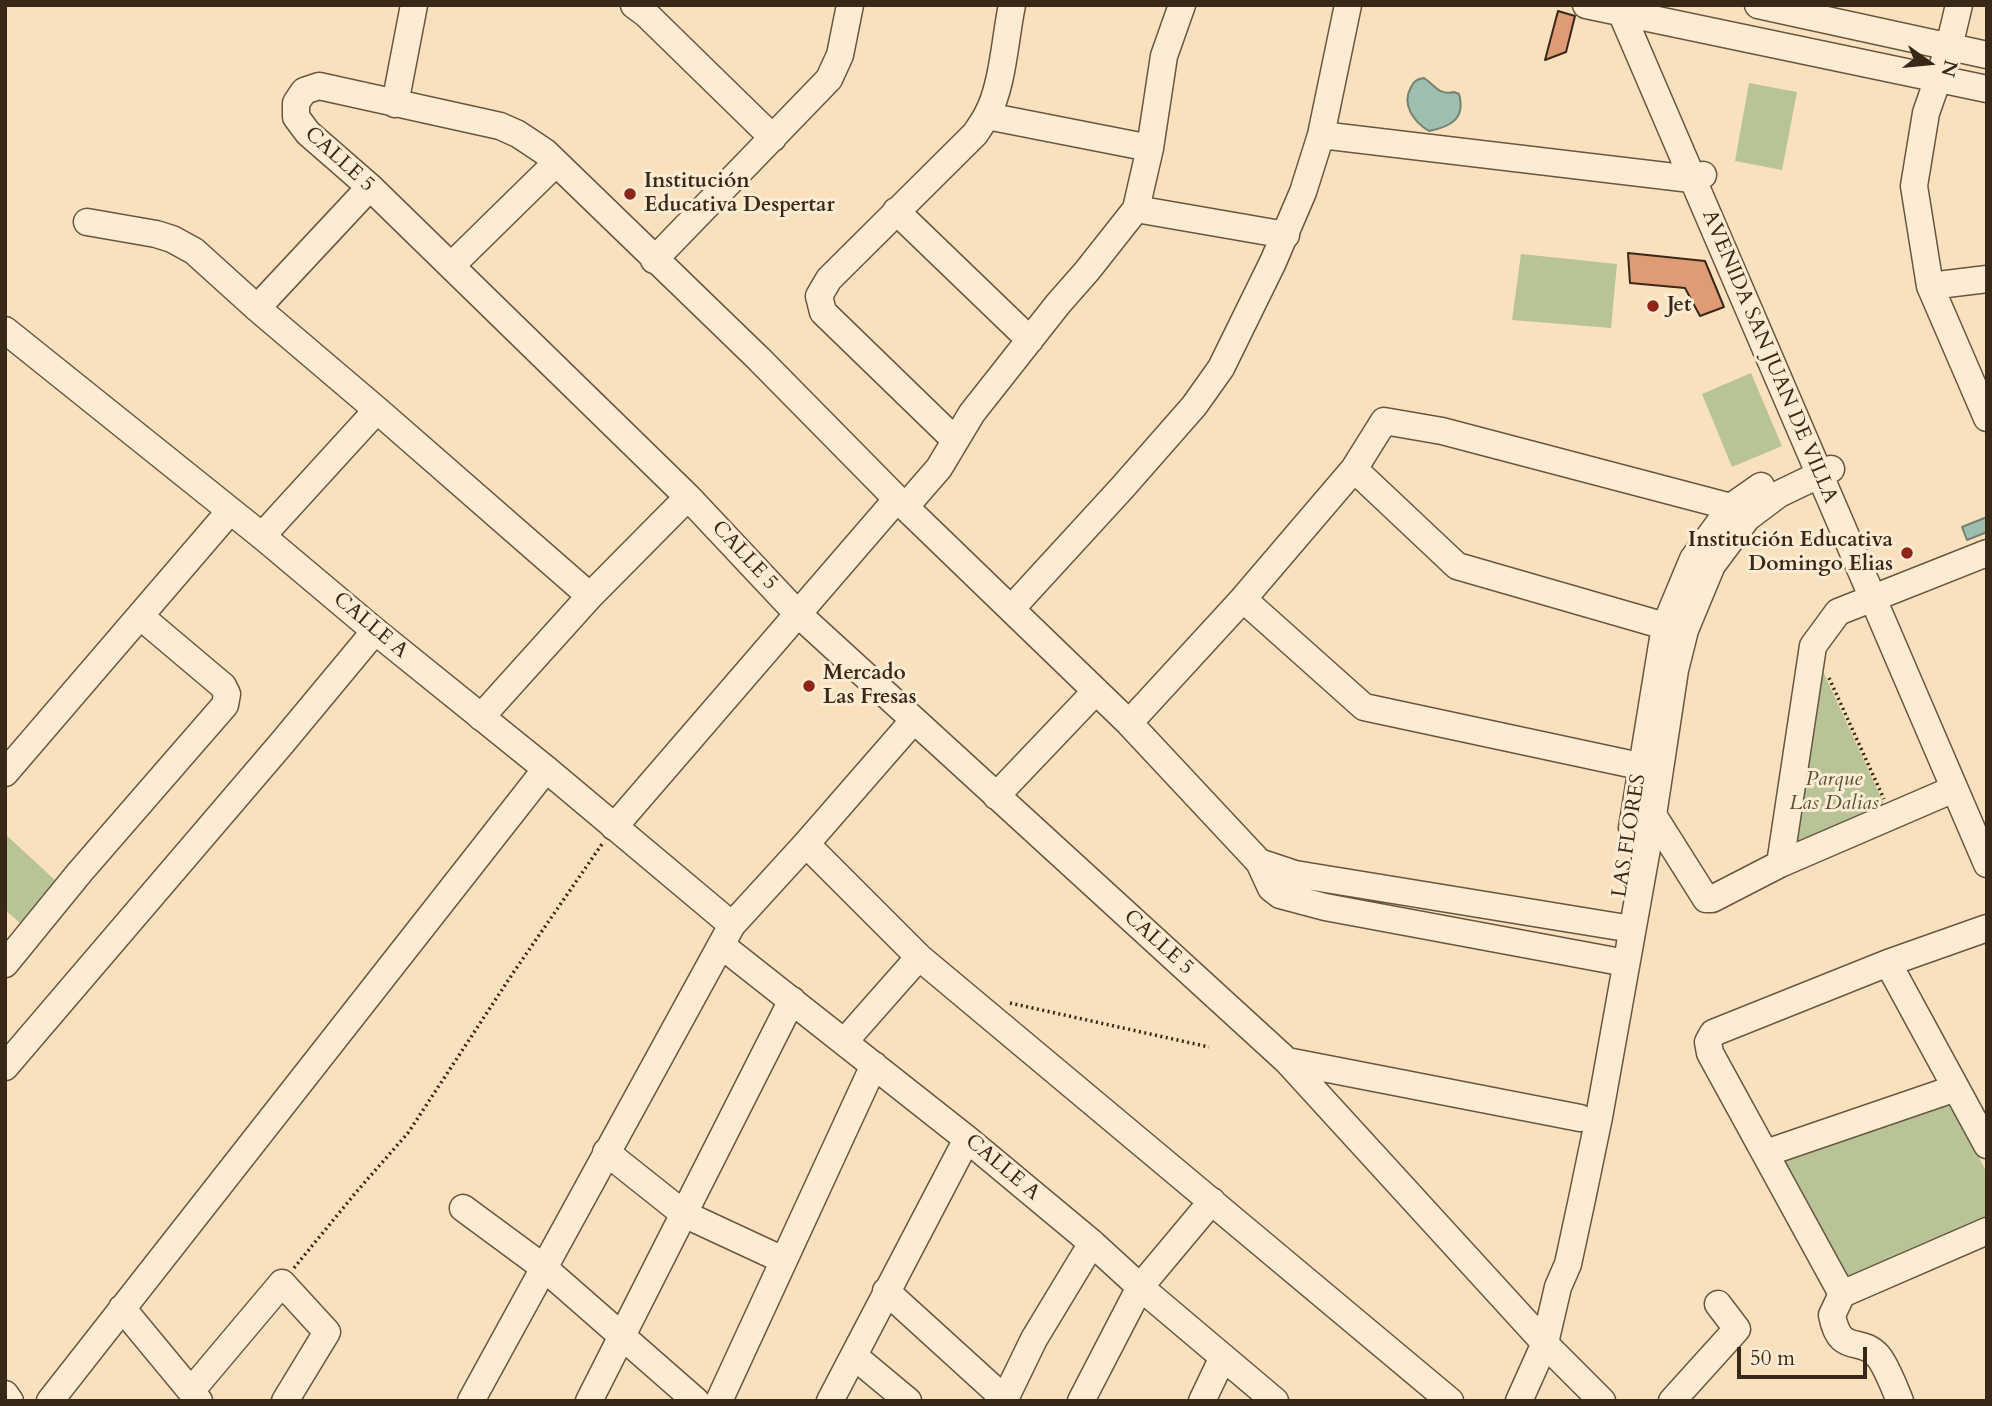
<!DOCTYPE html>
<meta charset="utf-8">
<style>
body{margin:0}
#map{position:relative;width:1992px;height:1406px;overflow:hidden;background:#fae1bd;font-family:Cardo,serif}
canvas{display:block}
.frame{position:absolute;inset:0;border:7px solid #382817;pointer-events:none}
.north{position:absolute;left:1894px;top:28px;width:70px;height:70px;-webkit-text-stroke:5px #fcecd4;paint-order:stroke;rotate:105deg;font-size:19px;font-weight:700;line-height:28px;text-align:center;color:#382817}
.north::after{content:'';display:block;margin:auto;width:24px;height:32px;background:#382817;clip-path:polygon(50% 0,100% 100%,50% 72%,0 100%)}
.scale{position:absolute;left:1737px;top:1347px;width:130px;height:32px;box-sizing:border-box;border:4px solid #382817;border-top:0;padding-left:9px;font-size:21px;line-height:24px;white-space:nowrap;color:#382817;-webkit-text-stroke:5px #fcecd4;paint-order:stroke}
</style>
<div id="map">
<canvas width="1992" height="1406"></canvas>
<div class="frame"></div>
<div class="north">N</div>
<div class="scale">50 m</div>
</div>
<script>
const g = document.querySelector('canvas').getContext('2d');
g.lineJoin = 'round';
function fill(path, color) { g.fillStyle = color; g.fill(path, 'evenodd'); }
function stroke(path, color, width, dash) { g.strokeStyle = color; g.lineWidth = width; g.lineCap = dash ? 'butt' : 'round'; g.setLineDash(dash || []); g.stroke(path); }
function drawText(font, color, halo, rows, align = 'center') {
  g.font = font + ' Cardo,serif'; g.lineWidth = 6; g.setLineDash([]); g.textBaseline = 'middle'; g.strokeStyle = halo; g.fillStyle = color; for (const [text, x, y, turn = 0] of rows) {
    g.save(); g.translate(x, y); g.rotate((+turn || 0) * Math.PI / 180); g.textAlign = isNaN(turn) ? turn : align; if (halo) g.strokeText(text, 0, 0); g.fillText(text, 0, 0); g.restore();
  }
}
fill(new Path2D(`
 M1749,83L1797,92L1782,170L1735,161Z
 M1521,254L1617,264L1611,328L1512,320Z
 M1751,373L1782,446L1732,467L1702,394Z
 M1815,654L1888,813L1786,855Z
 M5,834L55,880L20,923L5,910Z
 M1951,1104L1987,1173V1220L1845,1282L1780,1159Z`), '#b8c496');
const water = new Path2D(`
 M1424,78C1435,85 1439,96 1454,92L1459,94C1466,119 1450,127 1429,131C1414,122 1401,105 1411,87C1414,81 1417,79 1424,78Z
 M1987,517V532L1967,540L1962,527Z`);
fill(water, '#9ebeaf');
stroke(water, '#758272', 2);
const building = new Path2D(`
 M1558,11L1575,16L1566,52L1545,60Z
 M1628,253L1705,261L1724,307L1700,316L1685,288L1630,283Z`);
fill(building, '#df9a76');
stroke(building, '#382817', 2);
const minor = new Path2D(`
 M634,5L646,14L773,138
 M1586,5L1987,89
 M1618,5L1987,864
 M1758,5L1987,55
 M1959,5L1949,47L1926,113L1914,186L1930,286L1987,418
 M395,104L414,5
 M987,116L1150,148
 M1321,135L1691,179L1703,175
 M1136,209L1150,148L1164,56L1182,5
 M896,211L1030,340
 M87,222L156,234L172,239L194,251L257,308L377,410L590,596
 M654,260L829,79L840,55L850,5
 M451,266L556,163
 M1930,286L1987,279
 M257,308L370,187
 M5,330L262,536L375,631L546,769L732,925
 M955,440L823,312L819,296L829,279L975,134C979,128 984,121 987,115C1003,86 1005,38 1012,5
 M1354,469L1457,566L1665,626
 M906,506L939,468L972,413L1058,304L1087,271L1136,209L1286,235
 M262,536L377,410
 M1243,599L1364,707L1658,770
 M1011,609L1122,488L1194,406L1221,368L1273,262L1303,192L1321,135L1348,5
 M481,717L590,596L688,497
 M1129,723L1243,599L1354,469L1384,421L1442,431L1731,507L1743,516
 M5,773L230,511
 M996,796L1096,691
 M1653,815L1706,899H1712L1780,864L1954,789
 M614,827L897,499
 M1632,828L1665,626L1693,559L1731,507L1761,486
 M806,844L919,957L1450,1401
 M1259,862L1295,874L1632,929
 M1780,864L1813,646L1838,612L1987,553
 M721,945L967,1139L1092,1243L1140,1287L1275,1401
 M1888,963L1987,1145
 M5,964L80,872L225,705L227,694L223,686L140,616
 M844,1042L919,957
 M1287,1061L1580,1118
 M5,1067L282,743L375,631
 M606,1152L684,1214L783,1260
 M1766,1153L1956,1088
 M463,1208L543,1267L696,1401
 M886,1291L1007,1401
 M1842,1294L1710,1053L1708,1042L1713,1033L1888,963L1987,928
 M122,1308L199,1401
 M854,1356L908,1401
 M191,1391L282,1283L327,1332L285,1401
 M5,1394L10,1401
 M50,1401L546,769
 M471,1401L732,925L806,844L914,720
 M589,1401L792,1000
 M719,1401L874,1065
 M830,1401L967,1139
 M1004,1401L1034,1339L1092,1243
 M1081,1401L1140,1287L1212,1201
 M1202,1401L1223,1357
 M1519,1401L1545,1343L1558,1287L1568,1264L1582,1199L1599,1117L1653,815L1675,670L1685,630L1712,565L1747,518L1779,494L1831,469
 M1602,1401L1553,1352L1287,1061L797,613L688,497L370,187L308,133L296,117V103L304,91L319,86L500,126L518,134L545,152L759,359L897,499L1129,723L1259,862L1271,888L1280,895L1325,907L1626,963
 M1672,1401L1737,1329L1718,1304
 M1900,1401C1895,1389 1886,1365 1878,1356C1860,1335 1840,1357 1832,1315L1842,1294L1987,1231`);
stroke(minor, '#685640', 29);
stroke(new Path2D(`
 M1829,678L1884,799
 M1010,1003L1209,1047
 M294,1268L358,1190L408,1133L513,973L602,844`), '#382817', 3.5, [2, 3.5]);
stroke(minor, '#fcecd4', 26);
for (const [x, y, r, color] of [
 [630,194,7,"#8f2418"],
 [1653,306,7,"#8f2418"],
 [1907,553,7,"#8f2418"],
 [809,686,7,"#8f2418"]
]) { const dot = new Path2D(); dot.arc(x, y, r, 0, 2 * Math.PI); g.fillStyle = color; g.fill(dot); stroke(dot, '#fcecd4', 2.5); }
drawText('21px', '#382817', '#fcecd4', [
 ["CALLE 5",339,160,42],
 ["AVENIDA SAN JUAN DE VILLA",1769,357,67],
 ["CALLE 5",744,556,47],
 ["CALLE A",370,626,40],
 ["LAS FLORES",1630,836,-81],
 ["CALLE 5",1158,943,42],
 ["CALLE A",1002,1168,40]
]);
drawText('bold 21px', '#382817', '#fcecd4', [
 ["Institución",644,182],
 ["Educativa Despertar",644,206],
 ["Jet",1667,306],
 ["Institución Educativa",1893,541,"right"],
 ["Domingo Elias",1893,565,"right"],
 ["Mercado",823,674],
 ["Las Fresas",823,698]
], 'left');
drawText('italic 21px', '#584f37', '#fcecd4', [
 ["Parque",1834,780],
 ["Las Dalias",1834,804]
]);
</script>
